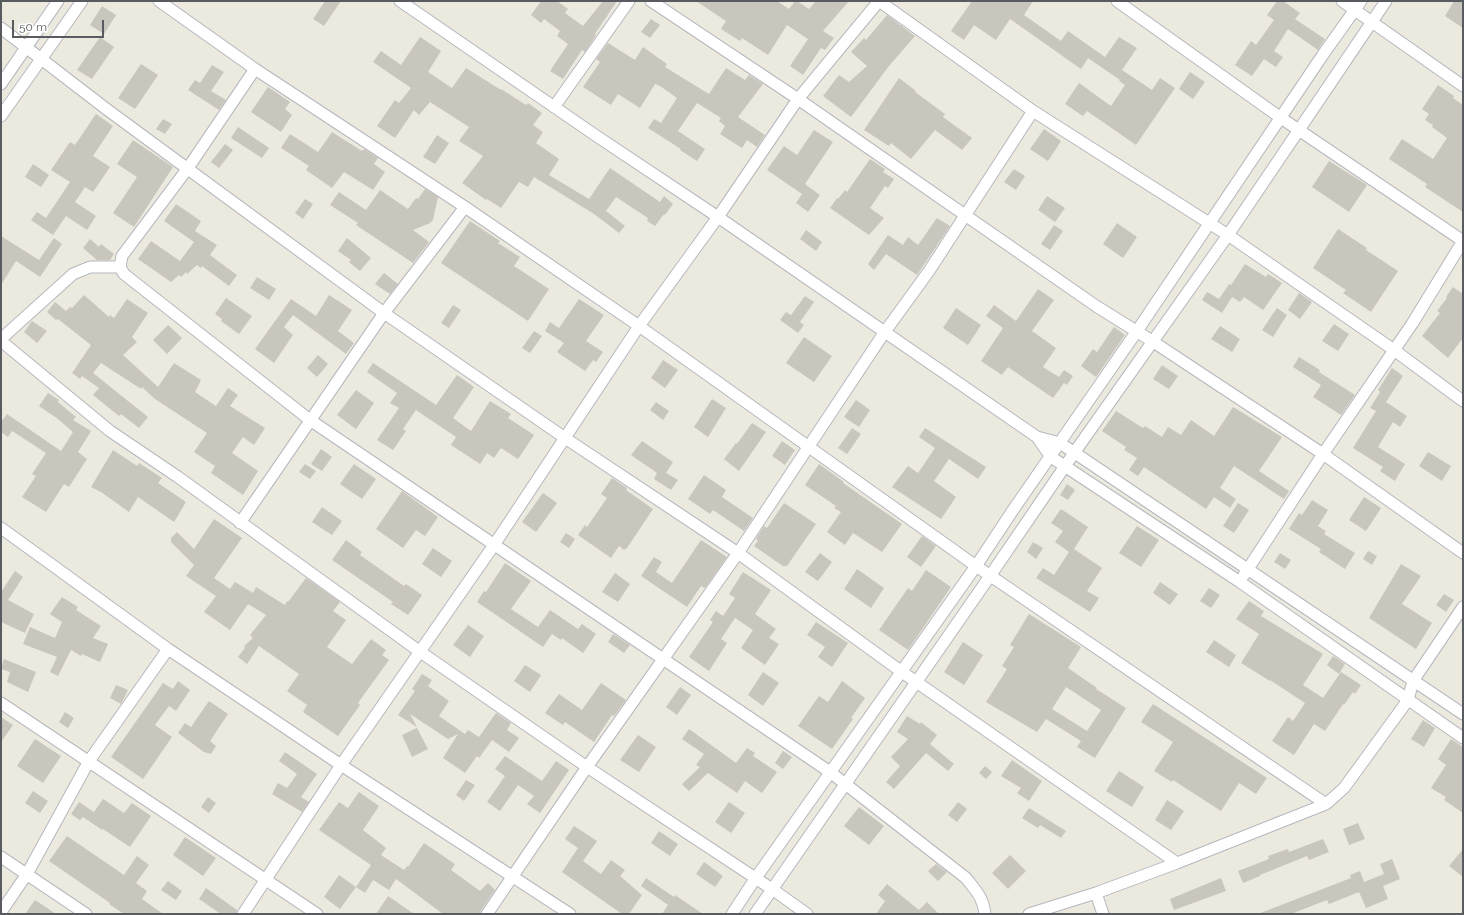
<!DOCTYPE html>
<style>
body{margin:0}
#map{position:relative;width:1464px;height:915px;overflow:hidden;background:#ece9df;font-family:Raleway,sans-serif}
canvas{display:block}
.frame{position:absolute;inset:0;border:2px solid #585c61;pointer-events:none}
.scale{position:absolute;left:12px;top:20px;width:92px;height:18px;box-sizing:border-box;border:2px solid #585c61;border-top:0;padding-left:5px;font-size:12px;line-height:14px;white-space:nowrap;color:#585c61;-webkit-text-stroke:3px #fff;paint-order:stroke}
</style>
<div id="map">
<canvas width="1464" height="915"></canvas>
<div class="frame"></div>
<div class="scale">50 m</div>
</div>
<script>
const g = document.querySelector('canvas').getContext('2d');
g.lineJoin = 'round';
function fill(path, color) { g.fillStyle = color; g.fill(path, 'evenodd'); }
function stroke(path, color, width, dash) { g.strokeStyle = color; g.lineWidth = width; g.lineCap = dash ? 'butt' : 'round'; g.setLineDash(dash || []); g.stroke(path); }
fill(new Path2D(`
 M325,1H341L324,26L313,19Z
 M541,1H557L568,9L565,13L583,26L603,1H617L595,34L596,35L585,52L582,50L563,79L550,71L568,44L557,36L560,31L544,19L541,23L531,15Z
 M696,1H777L789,9L795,1H797L809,9L816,1H849L823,31L834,38L825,50L821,48L803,75L790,66L808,39L787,25L768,55L742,38L740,41L721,29L726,21Z
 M972,1H1033L1024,15L1061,41L1068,31L1105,57L1119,37L1137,48L1122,70L1152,90L1160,78L1175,88L1136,145L1087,111L1083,116L1065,104L1079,83L1111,106L1125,85L1119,81L1120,80L1088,58L1081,69L1010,19L996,40L974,25L964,40L951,31Z
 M1277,1H1283L1300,13L1295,19L1325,39L1318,50L1288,29L1274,51L1283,57L1276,67L1264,59L1252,76L1235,65L1251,41L1256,45L1274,20L1267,15Z
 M1454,1H1463V28L1445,16Z
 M102,6L116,15L104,34L90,25Z
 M887,15L915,36L889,66L851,117L823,96L839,75L849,82L867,66L851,52L864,38L866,40Z
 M651,19L660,25L650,38L641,32Z
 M100,37L114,47L92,79L77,70Z
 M420,37L441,51L428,72L452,88L466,68L501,90V89L526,105L528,103L542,113L533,125L543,132L536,143L559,159L549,175L589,199L610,168L660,202L664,196L673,204L665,215L664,214L655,226L647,221L648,218L616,197L606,211L625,226L619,233L594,214L534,177L528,187L519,182L501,208L487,199L486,200L462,183L483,156L459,141L469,127L430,102L419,115L414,110L395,138L377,126L395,100L399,103L411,88L373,62L381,51L401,65Z
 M608,43L635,60L643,47L667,64L665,67L709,94L726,68L745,80L749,75L763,84L738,117L765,135L757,147L747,140L742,148L720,134L725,126L719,121L721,118L697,103L678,131L705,149L697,161L680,150L681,149L648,128L654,119L661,123L677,98L660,86L655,84L640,108L618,94L611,105L583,87L600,62L596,59Z
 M141,64L158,75L135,109L118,98Z
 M212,65L224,72L211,91L226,100L219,110L188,90L195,80L200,83Z
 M1190,72L1205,82L1193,99L1179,89Z
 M899,78L916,91L915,92L945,114L943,117L972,138L962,150L935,130L911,159L891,143L889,146L864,130Z
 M1438,85L1454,96L1453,98L1463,105V212L1425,187L1427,184L1389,159L1402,139L1433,159L1447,138L1432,127L1433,125L1425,120L1429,114L1422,109Z
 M268,87L290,102L285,109L292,115L281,132L251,112Z
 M96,114L113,126L93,156L110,167L93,192L85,187L75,202L96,216L87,230L66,216L53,235L31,220L37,212L46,218L70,182L51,170L70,142L75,145Z
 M163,119L172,124L165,134L156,129Z
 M238,127L269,148L262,158L231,138Z
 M1044,129L1061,141L1048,161L1030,149Z
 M814,130L833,142L805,184L820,195L808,212L796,203L802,194L767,170L784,146L797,155Z
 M332,132L362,151L364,149L378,158L374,164L385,172L373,190L344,172L332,188L306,170L309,166L281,148L290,134L318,152Z
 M437,135L449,143L435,164L423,157Z
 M133,140L173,167L134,227L113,213L137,177L117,164Z
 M225,144L233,150L219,168L211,162Z
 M870,159L885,169L883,172L894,179L888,188L885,186L870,208L884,218L869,235L830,208L837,198L838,199L845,190L847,192Z
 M1329,161L1367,185L1349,212L1312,187Z
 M33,164L49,175L41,187L25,177Z
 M1014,169L1025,176L1016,190L1004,182Z
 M425,189L438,197L433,220L430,223L413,230L429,242L413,263L356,225L358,223L330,205L339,192L366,210L380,190L408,209L416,198L418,199Z
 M1047,196L1065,208L1055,222L1038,210Z
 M305,199L313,204L303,219L295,213Z
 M176,204L201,221L195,231L217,245L210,255L237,275L229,286L202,266L201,268L197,265L187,274L186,272L181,277L179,275L171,282L138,259L151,241L180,261L194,242L164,221Z
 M937,218L950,226L917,275L886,254L874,270L868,264L888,235L903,245L908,237L918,245Z
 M470,221L500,241L498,243L520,257L514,266L549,289L528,321L441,263Z
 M1117,223L1137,237L1123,258L1103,244Z
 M1054,225L1063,231L1050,250L1041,244Z
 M1338,229L1367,248L1366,250L1398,271L1371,312L1343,293L1346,290L1313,268Z
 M806,230L822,242L816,251L800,239Z
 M1,236L39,260L54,238L62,244L40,277L16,261L1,285Z
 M347,238L371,258L360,271L349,262L351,260L338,251Z
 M90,239L99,247L101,244L114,254L110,260H97L83,248Z
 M1245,264L1266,277L1268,274L1282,283L1263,310L1244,297L1240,302L1232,297L1222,313L1202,300L1207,292L1219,299L1229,284L1231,285Z
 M384,273L398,284L390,294L375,284Z
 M257,277L276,289L269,300L250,288Z
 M1453,287L1463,294V338L1448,358L1422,336L1440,313L1437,311L1447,298L1446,297Z
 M1038,289L1054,300L1032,331L1056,348L1043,367L1059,377L1064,370L1073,376L1067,385L1064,383L1053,398L1008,367L1002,375L981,361L1003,328L986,316L994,305L1016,321Z
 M1299,293L1312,302L1300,319L1288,310Z
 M84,295L109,317L110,315L114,318L127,299L148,313L132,337L137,342L123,355L158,387L174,363L201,380L195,392L216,406L228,388L238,395L230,406L265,428L254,445L243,437L232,453L258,471L243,495L211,473L215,466L194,452L207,433L155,399L142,387L141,389L101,363L93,373L148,417L139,428L121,414L119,416L93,395L99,388L82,376L80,379L72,373L91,345L58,319L56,320L47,312L55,302L66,311L70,307L72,308Z
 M329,295L352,310L338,331L354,343L346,354L293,315L284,327L293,335L274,363L255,349L291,299L316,316Z
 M805,296L814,302L800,322L804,325L798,333L780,320L786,312L791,315Z
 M226,298L252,316L239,334L221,321L222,319L215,314Z
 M579,299L604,315L586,341L603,352L596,362L593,360L585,371L557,352L564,343L545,331L550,322L559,328Z
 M453,305L461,310L449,328L441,323Z
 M956,308L981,325L968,345L943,328Z
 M1277,308L1287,315L1273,337L1262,330Z
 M32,321L47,331L37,343L24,332Z
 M1334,324L1349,334L1338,351L1322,341Z
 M168,325L182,338L167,354L153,340Z
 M1220,326L1240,339L1232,352L1211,339Z
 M1114,327L1125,335L1096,377L1081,366L1093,349L1097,352Z
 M534,331L542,336L530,353L522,348Z
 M804,337L832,356L814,382L786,363Z
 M318,355L328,364L317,377L307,368Z
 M1299,357L1320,370L1319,372L1355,395L1341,415L1313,397L1321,385L1293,367Z
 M663,360L678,370L665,388L651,378Z
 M373,363L436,405L457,375L474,387L453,418L471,431L490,401L511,414L508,418L534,435L518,459L501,448L494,458L487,453L480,464L451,445L456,437L416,410L403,429L406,431L393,450L377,440L399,408L390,403L397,393L367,372Z
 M1162,365L1178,376L1169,389L1153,379Z
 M1392,368L1403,376L1386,402L1407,416L1400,427L1393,422L1378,447L1405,464L1395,481L1380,471L1383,467L1353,448L1376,411L1370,408L1380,392L1378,390Z
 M356,390L374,403L356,429L337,415Z
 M48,393L59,400L58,402L76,417L73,420L91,431L78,452L87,459L69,487L64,484L46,512L22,497L36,476L32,474L46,453L12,431L8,437L1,432V422L7,414L61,451L73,432L58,419L39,406Z
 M712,399L726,408L708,437L694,427Z
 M856,400L870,410L859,427L844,417Z
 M656,402L669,411L663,420L650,410Z
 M1233,407L1282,437L1259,471L1289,491L1284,499L1234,466L1220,488L1236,499L1230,508L1214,497L1206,509L1144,467L1138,476L1129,470L1137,458L1124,450L1126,447L1102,431L1116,411L1143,428L1145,426L1162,437L1168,427L1181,435L1191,420L1214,436Z
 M752,423L766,432L739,471L724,459L736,443L737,444Z
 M852,428L861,434L847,454L838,448Z
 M925,428L986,467L978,479L949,459L934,481L956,497L941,519L892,487L908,466L918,473L935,448L919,437Z
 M642,441L673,462L666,473L678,480L671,490L654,479L657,473L631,455Z
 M782,441L795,450L785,465L772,456Z
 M321,449L332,457L322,471L311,464Z
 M113,450L137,466L139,463L162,478L158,483L186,502L174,522L138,497L129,512L101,492L91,487Z
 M1428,452L1451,466L1442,481L1419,466Z
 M305,464L316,471L310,479L299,472Z
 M354,464L376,479L362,499L340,484Z
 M819,464L844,482L843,483L902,524L882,552L853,533L845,545L827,532L841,512L834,508L836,506L805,485Z
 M704,475L726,490L722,497L753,518L744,531L713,510L710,514L688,499Z
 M612,478L627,488L626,490L653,509L627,548L624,550L619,546L611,558L578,535L585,525L587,527L607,498L601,494Z
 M1067,484L1075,490L1068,500L1060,495Z
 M402,491L438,517L425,536L416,530L403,548L376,529Z
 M543,493L557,503L536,532L522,522Z
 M1364,497L1381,508L1366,531L1349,520Z
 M1312,500L1328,510L1318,526L1326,531L1324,534L1355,553L1345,569L1319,552L1321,549L1289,529L1299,513L1302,515Z
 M784,503L816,524L787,566H783L754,546L758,541L756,539L764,526L767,528Z
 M1238,503L1249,510L1234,533L1223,526Z
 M322,507L342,521L332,535L312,522Z
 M1061,509L1088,527L1074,549L1102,568L1087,591L1099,598L1090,612L1036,578L1043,568L1054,575L1069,552L1055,542L1063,531L1051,523Z
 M214,519L242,538L214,578L230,589L235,582L253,593L256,587L285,605L287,601L288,602L306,578L340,602L333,611L346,620L327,647L352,664L371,639L386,650L382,655L389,660L358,703L360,705L338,736L303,712L307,705L287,691L299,674L259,646L247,664L238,657L245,648L244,646L253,638L250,635L266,615L248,604L230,630L204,612L216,596L186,576L194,565L171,542V538L177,532L194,549Z
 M1137,526L1159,540L1141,567L1119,553Z
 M566,533L575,539L569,548L560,542Z
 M922,536L936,546L921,567L907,557Z
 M346,540L362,552L360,555L404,586L406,584L422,595L408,615L391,604L393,602L332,560Z
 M701,540L727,557L705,588L701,586L687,607L641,576L654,557L662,562L656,572L672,583Z
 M1033,542L1043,548L1036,559L1027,552Z
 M433,548L452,561L441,577L422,564Z
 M1368,551L1377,556L1372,565L1363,559Z
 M820,553L832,562L818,581L805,572Z
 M1280,553L1291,560L1285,569L1274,562Z
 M505,563L531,581L511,609L538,627L550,610L578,629L582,624L596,634L583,653L562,638L561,640L552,634L543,647L477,602L484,591L486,592Z
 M1401,564L1421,576L1402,604L1432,623L1416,649L1369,618Z
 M857,569L884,588L871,608L844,589Z
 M926,570L951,587L908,650L879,630L908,588L912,591Z
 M15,571L23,577L8,600L34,614L25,633L1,622V592Z
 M743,572L771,590L755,614L776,629L769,638L779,644L765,665L741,648L753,630L735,618L721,639L727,643L709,671L689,657L713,622L710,620L716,611L723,616L735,598L729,594Z
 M615,573L630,584L618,602L602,592Z
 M1160,582L1178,594L1170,605L1153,593Z
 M1209,588L1220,595L1211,608L1200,601Z
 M1444,594L1454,600L1446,612L1436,605Z
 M62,597L78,607L76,610L101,626L93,638L108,644L100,662L82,654L81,656L71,650L58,676L50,672L57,657L23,644L30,627L55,638L62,622L50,614Z
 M1249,601L1264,611L1261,616L1323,654L1303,685L1323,698L1341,672L1361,685L1355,694L1353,692L1344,705L1343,704L1325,731L1314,724L1294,755L1272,741L1288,717L1293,721L1305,703L1270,680V681L1241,663L1259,634L1236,619Z
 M1029,614L1081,647L1068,668L1097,688L1096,689L1126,708L1095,758L1077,747L1081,741L1046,719L1037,732L986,702L1007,669L1002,666L1014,647L1010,645ZM1066,687L1101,710L1087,731L1052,709Z
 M816,622L848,643L832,667L818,657L825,647L807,635Z
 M468,625L484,636L470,657L453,645Z
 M613,634L630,645L624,653L608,642Z
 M1214,640L1236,655L1229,667L1206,652Z
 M963,642L983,655L964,685L944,672Z
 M1333,656L1345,664L1339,674L1327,665Z
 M4,659L36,672L28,692L7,682L10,672L1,669Z
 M525,665L541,675L530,692L514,681Z
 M763,672L779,683L763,706L748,695Z
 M422,674L432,680L428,686L449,701L439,716L465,734L468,730L479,737L496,713L511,723L507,730L519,738L509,752L492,740L479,758L477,756L465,773L443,758L458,734L448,739L410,714L417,727L398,715L415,691L412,689Z
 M178,681L190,690L176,711L169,706L155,725L172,737L143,779L111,757L163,683L173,689Z
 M842,681L865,698L851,718L853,719L832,749L798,726L819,696L828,702Z
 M601,683L626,700L614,716L612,715L594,742L565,722L563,725L545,713L559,694L582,710Z
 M116,685L128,690L121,704L110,698Z
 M680,687L691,695L677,715L666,707Z
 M209,701L228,714L210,741L216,746L211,754L204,752L178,733L185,723L191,727Z
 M1153,704L1267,778L1256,794L1239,783L1221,811L1173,780L1172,782L1154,771L1173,742L1141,722Z
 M65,712L74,718L68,728L59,722Z
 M907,716L920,724L921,722L937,735L930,744L954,764L948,771L926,753L894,789L886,782L900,766L891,757L908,739L897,732Z
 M1,717L13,725L1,742Z
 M1423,720L1435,728L1424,747L1411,739Z
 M417,728L428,749L412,757L402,735Z
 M689,729L736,763L747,748L755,753L753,756L777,772L762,793L745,781L737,793L708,773L689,791L682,784L700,767L696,765L704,754L682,739Z
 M638,735L656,747L639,772L620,760Z
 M35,739L61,756L43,783L17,766Z
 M1451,739L1463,747V813L1444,800L1446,797L1431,788L1446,765L1438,759Z
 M783,751L792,757L783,769L775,763Z
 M285,752L317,774L301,797L309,802L302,812L272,794L278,783L287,788L297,774L279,761Z
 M505,756L542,781L556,761L569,770L540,813L527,804L534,796L518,785L500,811L487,802L505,776L495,769Z
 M1012,760L1042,781L1029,801L1017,793L1021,788L1001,776Z
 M985,766L992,772L986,779L979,773Z
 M1119,771L1144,787L1132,807L1106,791Z
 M466,780L475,785L464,801L456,795Z
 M33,791L48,801L40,813L25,803Z
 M359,792L379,806L363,830L386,848L381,855L404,870L407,866L408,867L424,843L455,864L451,870L480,891L488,883L495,890L481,910L480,914H443L396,879L389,890L373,880L365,893L356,887L371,865L319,830L339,802L348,808Z
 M208,797L216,803L209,813L201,807Z
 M103,799L124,813L132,803L151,816L130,847L103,829L102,830L83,817L80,820L71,814L79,802L94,812Z
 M1167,800L1184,811L1171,830L1155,820Z
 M729,802L745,813L731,833L715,822Z
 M958,802L967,809L957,822L948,815Z
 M859,807L884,826L869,845L844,826Z
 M1029,808L1066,831L1061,838L1040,825L1038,828L1022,818Z
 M1358,823L1365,839L1349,845L1343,829Z
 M574,826L597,841L583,861L601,874L611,860L625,870L620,876L642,895L629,914H622L562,872L578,848L565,839Z
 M659,831L678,844L670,856L651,843Z
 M67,836L124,875L137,856L149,865L136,883L147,891L142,899L163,914H124L109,904L110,903L49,861Z
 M185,837L216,858L203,876L173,855Z
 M1323,839L1329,852L1309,860L1307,856L1260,875V876L1243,883L1238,871L1269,859L1268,856L1288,849L1289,852Z
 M1463,849V877L1449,866Z
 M1010,855L1026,871L1008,889L992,873Z
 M1392,859L1400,879L1383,886L1388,899L1366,908L1359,892L1329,904L1327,900L1291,914H1258L1351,878L1350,875L1360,871L1364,882L1384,874L1380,864Z
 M704,862L723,876L715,887L696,874Z
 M936,864L947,872L938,881L928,871Z
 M339,875L356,887L340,909L324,897Z
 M646,878L674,897L675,895L703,914H662L668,905L641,886Z
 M1221,878L1226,891L1174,910L1170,899Z
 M168,881L182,891L176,900L161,890Z
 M887,884L919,910L927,902L939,914H876L885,901L878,895Z
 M206,888L237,910L236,914H221L199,899Z
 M388,896L414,914H376Z
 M35,900L56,914H25Z`), '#c9c6be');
const street = new Path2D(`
 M159,1L255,69L465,207L639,326L976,566L1326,804
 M400,1L595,135L718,217L1037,437L1051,457L1240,582L1463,738
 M651,1L798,99L1096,306L1152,341L1323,454L1463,553
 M879,1L1033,111L1228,235L1394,350L1463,401
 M1117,1L1281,118L1463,241
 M1342,1L1463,86
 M1,28L109,111L384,313L565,438L738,553L902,672L1177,863
 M255,69L188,168L122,256L120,267L124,274L310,420L830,772L966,878C976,891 983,897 985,914
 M1,84L58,1
 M554,107L629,1
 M1,116L82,1
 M1,339L73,274L90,267H120
 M1,341L110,431L178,477L419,651L587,767L772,889L807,914
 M1037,437L1060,443L1463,714
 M240,523L384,313L465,207
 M1,528L168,649L341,765L570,914
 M1244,575L1323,454L1412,324L1463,241
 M1,703L317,914
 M1,857L86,914
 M1096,893L1103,914
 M1,912L27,874L89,761L168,649
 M243,914L341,765L494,545L639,326L718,217L798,99L879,1
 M487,914L587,767L738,553L884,333L929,271L1033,111
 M732,914L755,879L976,566L1013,510L1137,331L1322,56L1361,1
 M755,914L990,576L1074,453L1228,235L1386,1
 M1029,914L1096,893L1177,863L1326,804L1344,788L1408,700L1413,681L1463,607`);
stroke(street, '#b5b7bd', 13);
stroke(street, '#fff', 11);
</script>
